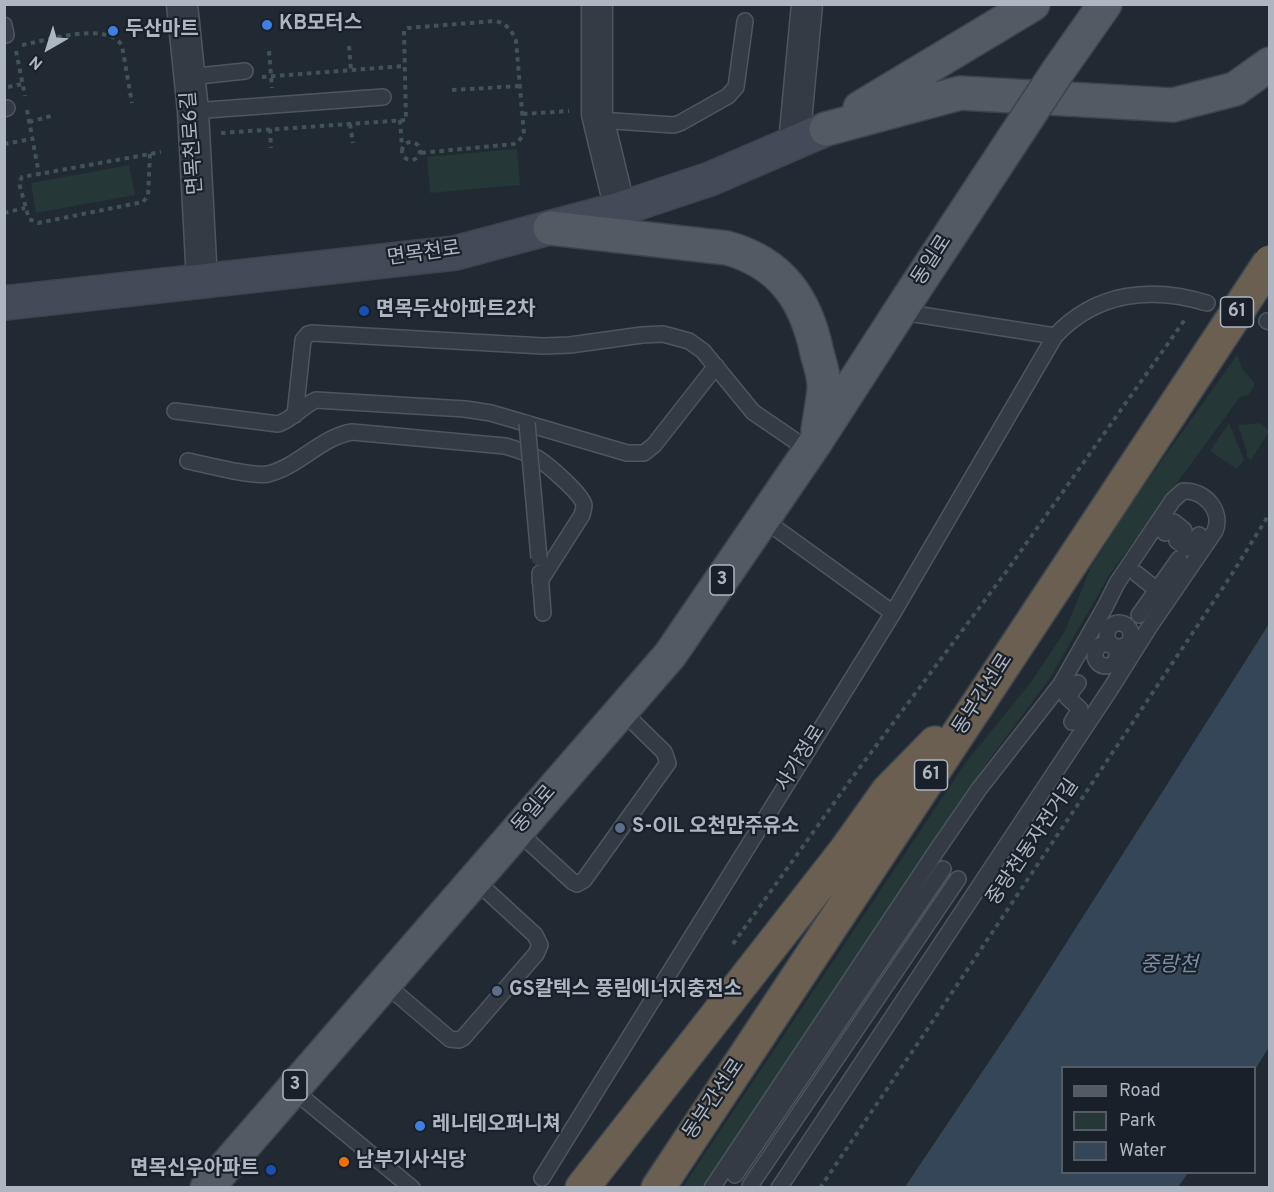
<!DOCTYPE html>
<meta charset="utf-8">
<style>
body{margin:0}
#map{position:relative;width:1274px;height:1192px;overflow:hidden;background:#212933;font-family:Overpass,sans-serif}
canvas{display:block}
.frame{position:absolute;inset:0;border:6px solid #aeb6c1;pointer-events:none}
.legend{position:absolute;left:1061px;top:1066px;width:195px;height:108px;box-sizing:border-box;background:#192029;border:2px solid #555c66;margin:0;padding:8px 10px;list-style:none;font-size:18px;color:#aeb6c1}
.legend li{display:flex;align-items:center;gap:12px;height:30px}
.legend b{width:30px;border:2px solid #555c66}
.north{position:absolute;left:18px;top:18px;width:60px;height:60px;-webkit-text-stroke:4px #192029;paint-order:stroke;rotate:219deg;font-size:16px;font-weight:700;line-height:24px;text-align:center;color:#aeb6c1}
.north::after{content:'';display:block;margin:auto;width:21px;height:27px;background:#aeb6c1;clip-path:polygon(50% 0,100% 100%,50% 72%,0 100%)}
</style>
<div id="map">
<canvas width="1274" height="1192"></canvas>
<div class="frame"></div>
<ul class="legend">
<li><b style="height:8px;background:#525a64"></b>Road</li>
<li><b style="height:16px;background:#253737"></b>Park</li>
<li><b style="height:16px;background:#354659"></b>Water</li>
</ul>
<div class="north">N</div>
</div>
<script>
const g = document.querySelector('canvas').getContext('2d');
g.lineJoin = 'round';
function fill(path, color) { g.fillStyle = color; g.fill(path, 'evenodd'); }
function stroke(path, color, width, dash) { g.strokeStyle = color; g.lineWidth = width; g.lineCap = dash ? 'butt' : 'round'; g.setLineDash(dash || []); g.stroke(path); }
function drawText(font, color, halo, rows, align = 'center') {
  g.font = font + ' Overpass,"Noto Sans KR",sans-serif'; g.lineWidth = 4.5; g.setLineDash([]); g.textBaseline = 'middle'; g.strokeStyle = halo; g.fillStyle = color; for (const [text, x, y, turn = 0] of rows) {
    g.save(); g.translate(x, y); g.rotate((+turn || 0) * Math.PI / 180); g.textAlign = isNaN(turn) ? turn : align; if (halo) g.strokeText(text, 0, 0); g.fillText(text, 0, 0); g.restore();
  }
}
fill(new Path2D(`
 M517,149L520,185L430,193L427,157Z
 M129,165L135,195L36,213L31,183Z
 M1237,355L1243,370L1254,382C1255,390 1248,396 1240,397L1110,574L1050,678L986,764L942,834L848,968L702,1187L682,1188L966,762L1031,682L1065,631L1090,569L1130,505Z
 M1229,423L1244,460L1237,469L1210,451Z
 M1260,423L1268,430V433L1251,460L1247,457V452L1238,425Z`), '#253737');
fill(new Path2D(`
 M1269,624V1047L1255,1070L1254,1068H1062V1172L1188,1173L1178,1187H905L1023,1011Z`), '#354659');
const lane = new Path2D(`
 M4,25L6,35
 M189,77L245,71
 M4,109L7,108
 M193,111L383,97
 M599,120L674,125L680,123L728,96L736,87L745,21
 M902,312L1055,336
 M1267,321L1270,322
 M175,411L278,424C293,419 302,406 316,400L465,409L491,413L627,453H644L654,445L716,366
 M295,415L303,340L308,334L312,333L543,346L570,345L642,335L663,334L689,341L703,351L753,412L810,451
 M188,461C208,465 250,477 268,474C298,467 321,437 352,432L505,446C516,449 527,453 537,458C547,464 582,494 584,505C584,508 583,511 582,515L540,581
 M763,519L893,613
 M1165,533L1174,522L1184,530L1177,541L1187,548L1199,535
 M540,573L543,613
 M1137,574L1157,590
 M1139,615L1179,559
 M1107 635a12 12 0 1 1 24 0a12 12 0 1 1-24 0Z
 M1095 655a11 11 0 1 1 22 0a11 11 0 1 1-22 0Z
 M1072,722L1080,709L1067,697L1078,683
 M517,831L573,882L577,884L584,880L668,763L664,752L621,710
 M384,983L450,1039L459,1040L463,1038L536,954L540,945L535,935L474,879
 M292,1089L412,1188
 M735,1175L943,869
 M542,1178L893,613L1055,336C1096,292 1151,286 1207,303
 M750,1186L958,879
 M712,1188L935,853L979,789L1061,684L1105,607L1117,583L1173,500L1183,491C1205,490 1223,511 1215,531L1150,626L1111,688L779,1188`);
const street = new Path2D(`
 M182,4L193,111L202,281
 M597,4V114L620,209
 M794,143L807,4`);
const secondary = new Path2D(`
 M4,303L455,253L620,209L710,179L826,129`);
const primary = new Path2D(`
 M1058,71L1105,4
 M860,108L1033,4
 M826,129L960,93L1173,105L1235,89L1270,64
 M550,228L727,248C781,263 806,299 817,353C820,364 825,378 824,389C823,402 820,416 818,430
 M207,1188L670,655L815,443L908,299`);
const highway = new Path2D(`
 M582,1188L846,850L888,791L935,743
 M658,1188L1204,362`);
stroke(lane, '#4e565f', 18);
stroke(street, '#4e565f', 33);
stroke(secondary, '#3d444e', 36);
stroke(primary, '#3d444e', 36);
stroke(highway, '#3e464f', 36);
stroke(new Path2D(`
 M22,45C45,41 109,20 122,46L132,103
 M349,46L351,70
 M16,51L25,96
 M269,51L272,88
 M262,77L404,66
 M8,87L22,84
 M452,90L520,86
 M27,110L39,174
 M523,114L569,111
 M400,120L402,147
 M29,122L51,116
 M350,124L353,143
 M270,129L271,148
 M221,133L406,120L404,30L408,28L495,21C506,23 512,30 516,41L524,134L518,142L514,144L420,153
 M402 151a9 9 0 1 1 18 0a9 9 0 1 1-18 0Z
 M4,144L32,139
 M150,154L148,196L143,202L38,223L29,219L19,183L22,177L39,174L150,154L161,152
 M4,213L25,208
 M733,944L849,782L1006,572L1186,318
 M820,1188L943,1006L1230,577L1270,513`), '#425354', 4, [4.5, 4.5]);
stroke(lane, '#343b44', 15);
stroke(street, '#343b44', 30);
stroke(secondary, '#424b57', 33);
stroke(primary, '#525a64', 33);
stroke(highway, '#6a5f51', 33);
const laneBridge = new Path2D(`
 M527,423L539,558`);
const primaryBridge = new Path2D(`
 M908,299L1058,71`);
const highwayBridge = new Path2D(`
 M1204,362L1270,262`);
stroke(laneBridge, '#4e565f', 18, []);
stroke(primaryBridge, '#3d444e', 36, []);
stroke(highwayBridge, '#3e464f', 36, []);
stroke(laneBridge, '#343b44', 15);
stroke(primaryBridge, '#525a64', 33);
stroke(highwayBridge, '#6a5f51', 33);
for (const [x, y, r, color] of [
 [267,25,6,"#3f7fe0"],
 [113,31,6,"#3f7fe0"],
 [364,311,6,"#1a4fb4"],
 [620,828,6,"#5c6f8a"],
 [497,991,6,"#5c6f8a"],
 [420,1126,6,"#3f7fe0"],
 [344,1162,6,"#e8710a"],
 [271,1170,6,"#1a4fb4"]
]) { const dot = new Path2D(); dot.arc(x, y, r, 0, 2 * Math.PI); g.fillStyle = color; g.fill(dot); stroke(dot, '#192029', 2); }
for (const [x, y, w] of [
 [1237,312,33],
 [722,580,24],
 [931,775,33],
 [295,1085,24]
]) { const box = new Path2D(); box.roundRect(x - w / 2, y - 15, w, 30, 4.5); g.fillStyle = '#192029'; g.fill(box); stroke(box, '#aeb6c1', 1.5); }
drawText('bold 18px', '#aeb6c1', null, [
 ["61",1237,312],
 ["3",722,580],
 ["61",931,775],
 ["3",295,1085]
]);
drawText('bold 20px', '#aeb6c1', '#192029', [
 ["KB모터스",279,25],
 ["두산마트",125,31],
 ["면목두산아파트2차",376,311],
 ["S-OIL 오천만주유소",632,828],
 ["GS칼텍스 풍림에너지충전소",509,991],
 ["레니테오퍼니쳐",432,1126],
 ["남부기사식당",356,1162],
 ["면목신우아파트",259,1170,"right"]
], 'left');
drawText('20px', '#aeb6c1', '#192029', [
 ["면목천로6길",194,143,-94],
 ["면목천로",424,255,-8],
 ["동일로",933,261,-57],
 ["동부간선로",984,695,-57],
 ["사가정로",802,759,-58],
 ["동일로",535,810,-49],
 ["중랑천동자전거길",1034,843,-56],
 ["동부간선로",715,1100,-56]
]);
drawText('italic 21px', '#788ea8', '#192029', [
 ["중랑천",1169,967]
]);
</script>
